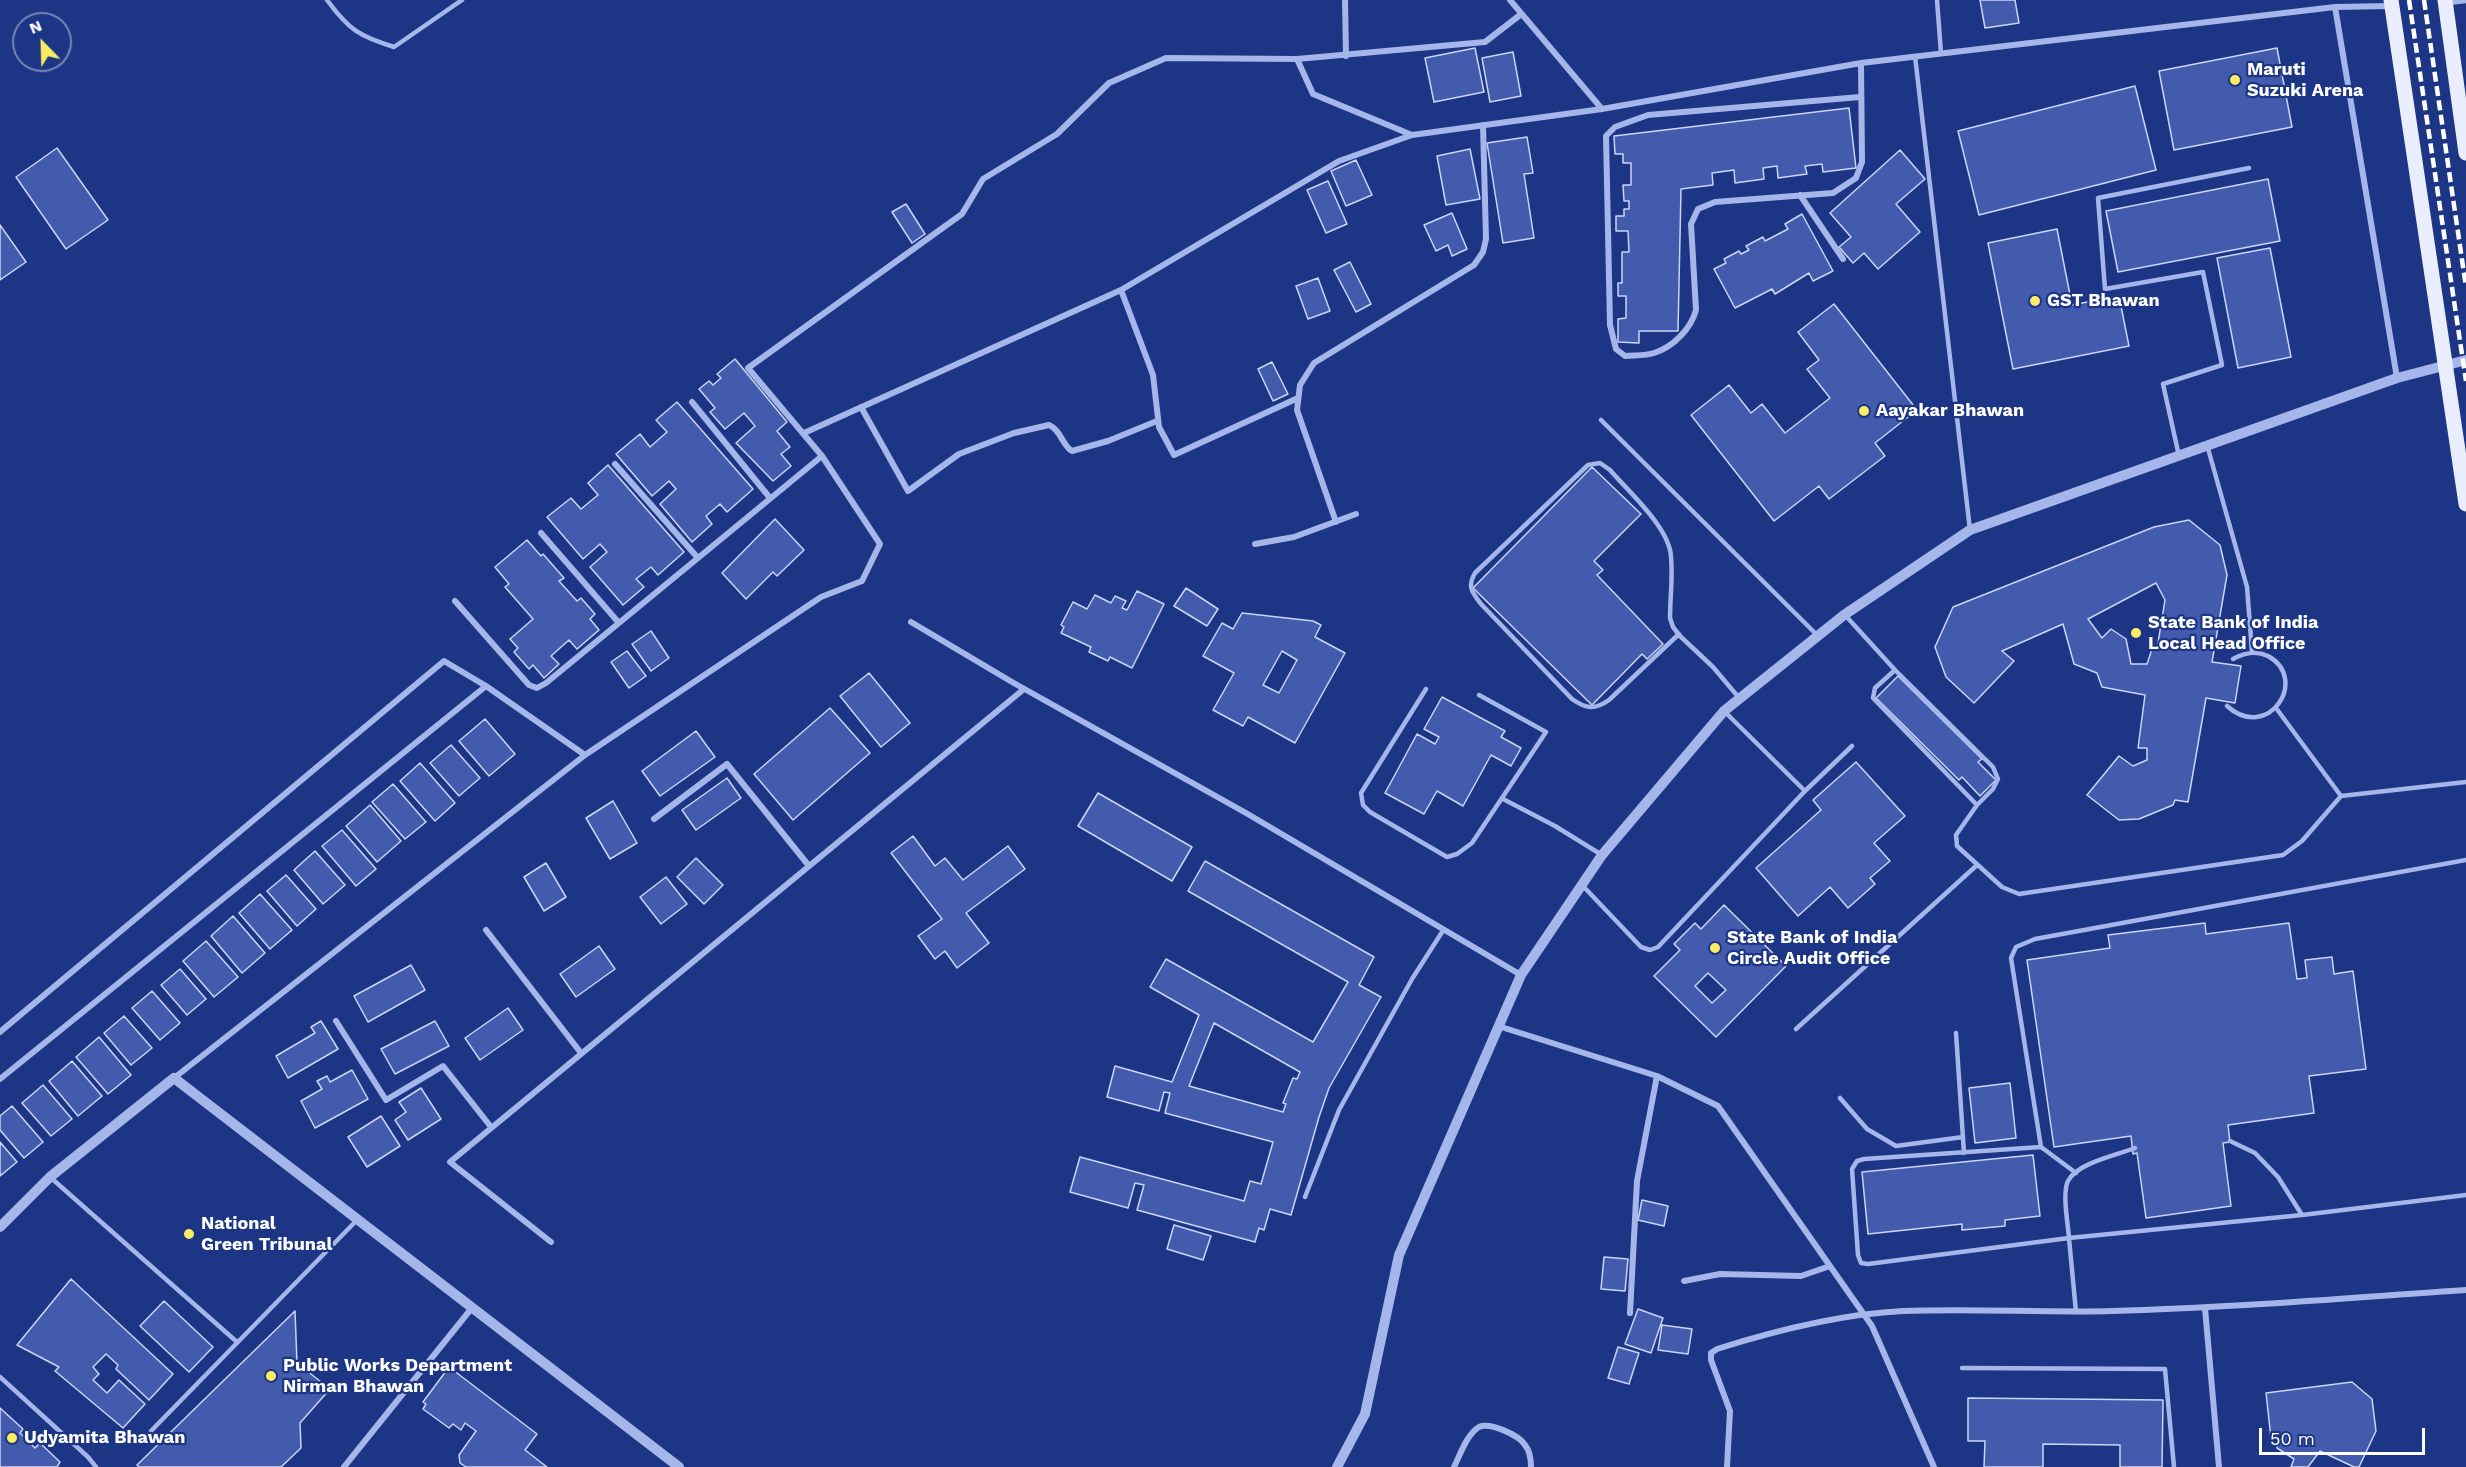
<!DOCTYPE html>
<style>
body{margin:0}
#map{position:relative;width:2466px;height:1467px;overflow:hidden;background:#1d3585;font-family:"Work Sans",sans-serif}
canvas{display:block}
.north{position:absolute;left:12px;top:12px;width:60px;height:60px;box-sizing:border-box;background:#1d3585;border:2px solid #7786b6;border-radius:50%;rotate:337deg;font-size:16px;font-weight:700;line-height:24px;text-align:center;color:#fff}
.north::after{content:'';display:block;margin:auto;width:21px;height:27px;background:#faed63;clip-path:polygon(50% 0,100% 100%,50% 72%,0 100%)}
.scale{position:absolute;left:2259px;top:1428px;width:166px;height:27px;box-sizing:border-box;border:3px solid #fff;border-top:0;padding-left:8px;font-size:18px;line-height:21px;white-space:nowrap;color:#fff;-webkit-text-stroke:4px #1d3585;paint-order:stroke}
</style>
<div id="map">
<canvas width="2466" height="1467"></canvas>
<div class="north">N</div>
<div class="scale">50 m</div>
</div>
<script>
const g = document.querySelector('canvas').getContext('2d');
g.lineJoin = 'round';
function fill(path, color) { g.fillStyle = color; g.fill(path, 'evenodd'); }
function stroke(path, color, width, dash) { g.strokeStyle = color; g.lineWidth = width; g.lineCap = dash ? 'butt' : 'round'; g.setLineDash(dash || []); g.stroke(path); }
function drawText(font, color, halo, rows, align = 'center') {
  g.font = font + ' "Work Sans",sans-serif'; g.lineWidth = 4.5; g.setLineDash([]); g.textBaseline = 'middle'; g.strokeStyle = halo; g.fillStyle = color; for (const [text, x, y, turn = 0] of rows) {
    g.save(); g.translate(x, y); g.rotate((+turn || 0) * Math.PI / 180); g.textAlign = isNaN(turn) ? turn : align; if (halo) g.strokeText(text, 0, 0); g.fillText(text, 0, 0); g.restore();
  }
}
const building = new Path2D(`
 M1980,0H2015L2019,23L1985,28Z
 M1475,48L1484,92L1434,102L1425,58Z
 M2277,48L2292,127L2174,150L2159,71Z
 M1513,52L1521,96L1490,102L1482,58Z
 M2135,86L2156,170L1979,215L1958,131Z
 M1849,108L1856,168L1823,172L1822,164L1805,166L1807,174L1778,178L1777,166L1763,168L1764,179L1735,183L1734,170L1712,173L1713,185L1681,189L1678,331H1639V343L1618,342V319L1626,318V296H1618V283H1622V252H1629L1628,231H1616V216H1624V209H1629V201H1624L1623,185H1631V163H1623V154H1615L1614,136Z
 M1527,137L1533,173L1524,174L1534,238L1503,243L1487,143Z
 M57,148L108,220L66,249L16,177Z
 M1470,149L1480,199L1446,205L1437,156Z
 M1900,150L1925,179L1896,204L1920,232L1878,269L1864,253L1853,263L1839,247L1851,237L1830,213Z
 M1356,160L1372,195L1346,206L1331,171Z
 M2268,179L2280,241L2118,272L2106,211Z
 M1328,181L1347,224L1326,233L1307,190Z
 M906,204L925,234L912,243L892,212Z
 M1452,213L1467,249L1452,256L1448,245L1436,251L1424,225Z
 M1802,214L1833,271L1813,281L1809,273L1775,294L1772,289L1735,308L1714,269L1726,263L1724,259L1739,251L1741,254L1749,250L1746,246L1763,237L1765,241L1788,229L1785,224Z
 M0,225L26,262L0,280Z
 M2057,229L2072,305L2119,296L2129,346L2013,369L1988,243Z
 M2270,248L2291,357L2238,368L2217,258Z
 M1350,262L1371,304L1356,312L1334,270Z
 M1318,278L1330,311L1308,319L1296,286Z
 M1834,304L1917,410L1875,443L1885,456L1829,499L1819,486L1774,521L1691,415L1729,385L1751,413L1762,404L1785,433L1830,398L1807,369L1819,360L1798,332Z
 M735,359L787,422L777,431L790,447L781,454L791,466L773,481L736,443L755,426L744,413L725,429L710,412L715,408L699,389L709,381L713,385L721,378L717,374Z
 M1272,362L1288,394L1273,401L1258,369Z
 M677,402L753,489L727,512L720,504L706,516L712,524L692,542L660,504L676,489L669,481L652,496L616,454L640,434L650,447L667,432L656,420Z
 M608,465L684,552L658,575L651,567L636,579L644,587L623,605L590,567L607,552L600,544L583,559L547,517L571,498L581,509L598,495L588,483Z
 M1592,467L1641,514L1594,561L1603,570L1597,575L1663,644L1647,659L1642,654L1592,705L1473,588Z
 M775,519L804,550L777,576L773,572L746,599L722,573Z
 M2189,520L2220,545L2227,575L2212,662L2241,666L2235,703L2206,698L2188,802L2175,800L2173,805L2139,819L2119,820L2087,795L2119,756L2133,766L2147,760V748H2138L2145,695L2102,687L2097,673L2074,664L2063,624L2002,651L2014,661L1974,703L1946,677L1935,647L1953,607L2154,527ZM2156,583L2165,600L2157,649H2152L2147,664H2131L2126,639L2111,629L2102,638L2088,619Z
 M527,540L541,556L543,554L564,578L559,581L577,601L581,598L595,614L590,619L599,630L577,649L569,640L551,656L559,664L544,678L533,665L529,669L514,652L518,648L510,639L533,619L505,587L509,584L495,567Z
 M1186,588L1218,609L1207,626L1174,606Z
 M1137,591L1164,604L1132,668L1110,657L1108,661L1089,652L1091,647L1061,633L1064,627L1061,625L1073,602L1087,609L1095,595L1111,603L1115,596L1126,601L1122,608L1127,610Z
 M1242,613L1313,621L1321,625L1315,637L1345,653L1295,743L1248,717L1243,726L1213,710L1234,673L1203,656L1222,623L1233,629ZM1282,651L1297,660L1279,693L1263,685Z
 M651,631L669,658L651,671L632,644Z
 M627,651L646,676L629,688L611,662Z
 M869,673L910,723L881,747L840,696Z
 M1898,676L1982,759L1978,762L1996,780L1980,796L1962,777L1959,780L1876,698Z
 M1442,697L1505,731L1501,737L1521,748L1511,766L1491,755L1463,806L1437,791L1424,814L1385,793L1417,734L1435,744L1439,737L1424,729Z
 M830,708L870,753L793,820L754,774Z
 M485,719L515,754L489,776L459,741Z
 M696,731L715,757L660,796L642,771Z
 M451,745L480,778L459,796L430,763Z
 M1856,762L1905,816L1874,843L1890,861L1870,878L1875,884L1848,908L1830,887L1798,916L1756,868L1821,810L1813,800Z
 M420,763L455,803L435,821L400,781Z
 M727,778L741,798L696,830L682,810Z
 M393,784L426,822L405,839L372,802Z
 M1098,793L1192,847L1172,881L1078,826Z
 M613,801L637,843L610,859L586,818Z
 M370,805L401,841L377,862L346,826Z
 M342,830L376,869L356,886L322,846Z
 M913,836L935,866L945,858L963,880L1008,846L1025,869L966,913L989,943L957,968L945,951L935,959L918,936L942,919L891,853Z
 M315,851L345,885L323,904L294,870Z
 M696,858L723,885L704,904L677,877Z
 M1205,861L1374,957L1359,985L1381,997L1329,1088L1319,1117L1291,1215L1270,1209L1264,1230L1259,1228L1255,1242L1137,1210L1144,1185L1135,1183L1128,1208L1070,1192L1080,1157L1244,1201L1250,1181L1261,1184L1273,1142L1165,1113L1170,1093L1164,1092L1159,1111L1107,1097L1115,1066L1172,1082L1199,1015L1150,987L1166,959L1313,1042L1348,982L1188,891ZM1214,1023L1300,1072L1297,1079L1293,1078L1283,1103L1286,1104L1283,1112L1189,1086Z
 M546,863L566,897L544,911L524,877Z
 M286,875L316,909L297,926L267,891Z
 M666,877L687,904L661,924L640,897Z
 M260,894L292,930L270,949L239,913Z
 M1724,905L1786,966L1716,1037L1654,976L1680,950L1674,944L1695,923L1701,929ZM1708,973L1726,990L1712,1003L1695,986Z
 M233,916L265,953L242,973L211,936Z
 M2205,923L2206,934L2289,923L2297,979L2307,978L2305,960L2332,957L2334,974L2353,971L2366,1069L2309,1076L2314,1113L2228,1125L2230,1142L2223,1143L2231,1206L2146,1218L2137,1153L2133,1154L2131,1136L2054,1147L2027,960L2110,948L2108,935Z
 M206,941L238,977L214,997L183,961Z
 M599,946L615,969L576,997L560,974Z
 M411,965L425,990L368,1022L354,996Z
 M180,969L206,999L187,1015L161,985Z
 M152,991L180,1023L160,1040L132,1008Z
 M508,1008L523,1030L480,1060L465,1038Z
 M124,1016L152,1048L131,1065L104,1033Z
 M321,1021L338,1049L288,1078L276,1056L315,1033L311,1027Z
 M435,1021L449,1046L395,1074L381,1049Z
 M99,1037L131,1075L108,1094L76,1057Z
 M72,1061L102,1096L78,1116L49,1081Z
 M352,1070L368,1099L315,1128L301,1101L322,1089L317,1081L327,1076L330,1082Z
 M2010,1083L2016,1138L1975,1143L1969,1088Z
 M43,1085L72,1119L51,1136L22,1103Z
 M421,1088L441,1119L408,1140L395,1120L406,1112L399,1102Z
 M12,1106L43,1142L24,1158L0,1130V1116Z
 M381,1116L400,1146L367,1167L348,1137Z
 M0,1142L17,1162L0,1176Z
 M2033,1155L2040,1216L2005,1220V1226L1962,1230V1224L1868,1234L1862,1172Z
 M1642,1200L1668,1206L1664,1226L1638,1220Z
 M1174,1225L1211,1236L1203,1260L1167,1249Z
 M1604,1257L1628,1259L1625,1291L1601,1289Z
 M71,1279L173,1374L149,1400L116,1369L118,1365L106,1354L93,1367L99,1374L93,1380L107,1393L119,1380L145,1404L123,1428L55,1371L59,1367L17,1345Z
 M164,1301L213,1347L189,1372L140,1326Z
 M1638,1309L1663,1318L1651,1353L1625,1344Z
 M295,1311L297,1363L330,1389L300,1423L301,1448L281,1467H139L137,1465Z
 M1662,1325L1692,1329L1688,1354L1658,1350Z
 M1618,1347L1639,1353L1629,1384L1608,1378Z
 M449,1367L537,1434L525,1450L547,1467H466L460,1463L459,1455L476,1431L465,1423L461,1430L453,1424L449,1428L423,1409L426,1404L423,1402Z
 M2352,1382L2372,1399L2376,1431L2359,1467H2354L2320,1451L2308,1467H2291L2294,1459L2277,1448V1437L2271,1438L2266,1393Z
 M1968,1398L2163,1400L2162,1467H2120V1445L2043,1444V1467H1984L1985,1441H1968Z
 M0,1408L23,1429L20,1433L35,1448L40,1443L60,1462L57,1467H0Z`);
fill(building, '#425bac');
stroke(building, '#cad5f8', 1.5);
stroke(new Path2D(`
 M327,0C349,30 359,36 394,47L462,0
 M1937,0L1941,53
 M2448,3L2466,1
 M1915,56L1970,530
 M1601,420L1818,636
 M2207,445L2247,587L2252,652
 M2179,456L2163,384L2222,365L2203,272L2105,289L2098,198L2249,168
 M1845,615L1895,670L1993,767L1998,779L1993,789L1977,805L1956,835L1957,846L2002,887L2019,894L2283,855L2302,841L2341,796L2466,782
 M1679,634L1609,700C1595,710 1586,709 1572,699L1481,604C1472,592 1467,587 1475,573L1588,465L1600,463L1610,470C1628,491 1670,528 1671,557C1673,577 1670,598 1670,618L1673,627L1680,636L1713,667L1740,699
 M1895,670L1875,688L1873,698L1977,805
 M1426,689L1361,793L1363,805L1370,812L1447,857L1457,854L1472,843L1546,732L1479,695
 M2227,706C2268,743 2310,679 2268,656C2255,650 2244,653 2233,659
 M2276,708L2341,796
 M1724,711L1805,791
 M1503,799L1555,826L1602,855
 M1582,885L1641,947L1650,950L1658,947L1805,791L1852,746
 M1796,1029L1976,866
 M1956,1033L1964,1153
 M1840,1098L1867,1129L1896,1146L1963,1137
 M2230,1141L2255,1153L2278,1177L2302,1215
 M2041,1147L2011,958L2016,947L2035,939L2466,860
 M2135,1148C2117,1155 2077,1163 2068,1181C2062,1193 2068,1224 2069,1238L2302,1215L2466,1195
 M50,1177L237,1342
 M1305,1197L1339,1110L1412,979L1444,929
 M2076,1312L2069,1238L1868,1264L1861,1263L1858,1255L1852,1169L1857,1161L1864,1159L2041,1147L2076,1173
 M1962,1368L2165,1369L2174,1467
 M0,1377L88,1457L96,1467
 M151,1431L357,1220`), '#a5b6ea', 4.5);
stroke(new Path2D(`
 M1345,0L1346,56
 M1510,0L1602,109
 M2335,7L2397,378
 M1297,59L1313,94L1412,135
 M1860,97L1648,115L1615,127L1606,136L1610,325L1616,349L1625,356C1634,355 1645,356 1654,353C1673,347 1691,329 1696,310L1691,224L1698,209L1715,202L1833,193L1856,178L1862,162L1861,63
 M1800,195L1843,259
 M1121,290L1153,375L1159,427L1174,455L1298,398
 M692,402L770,498
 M861,407L908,491L959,454L1014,433L1049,425C1061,430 1062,445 1072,451L1108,441L1157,421
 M804,433L1121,290L1339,161L1412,135L1602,109L1861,63L2335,7L2391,6
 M615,464L698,558
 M1336,522L1297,410L1300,385L1314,363L1474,265L1483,252L1486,239L1483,125
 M541,533L619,623
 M1255,544L1294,537L1356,514
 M455,601L529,685L537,688L546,683L822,456
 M911,622L1012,682L1246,813L1521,975
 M654,819L727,764L809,866
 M486,930L581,1053
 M336,1021L386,1100L443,1066L491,1127
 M1498,1026L1657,1076L1718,1106L1872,1326L1934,1467
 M0,1032L444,661L486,686L585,755
 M174,1078L585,755L821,597L862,581L880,544L822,456L748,368L962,214L983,179L1057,134L1109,83L1166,58L1297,59L1485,42L1520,15
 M0,1079L486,686
 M551,1242L450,1162L1024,689
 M1684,1281L1720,1274L1801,1276L1830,1266
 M2205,1308L2219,1467
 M1630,1313L1637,1181L1657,1076
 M344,1467L471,1309
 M1454,1467C1460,1455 1467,1434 1479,1427C1490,1422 1519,1435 1525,1445C1530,1451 1531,1459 1531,1467
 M1727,1467L1730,1411L1711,1360V1353L1717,1349C1777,1330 1840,1314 1903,1311C1973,1308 2043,1313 2112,1311C2230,1308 2348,1298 2466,1290`), '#a5b6ea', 6);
stroke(new Path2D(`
 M0,1227L50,1177L174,1078L679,1467
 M1337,1467L1365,1414L1399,1255L1521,975L1602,855L1724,711L1844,615L1970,530L2397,378L2466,360`), '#a5b6ea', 10);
stroke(new Path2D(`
 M2391,0L2466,504
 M2445,0L2466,153`), '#e9edfe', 15);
stroke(new Path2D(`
 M2409,0L2466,381
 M2424,0L2466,287`), '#fff', 4.5, [10, 4.5]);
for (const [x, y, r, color] of [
 [2235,80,6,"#faed63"],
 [2035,301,6,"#faed63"],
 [1864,411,6,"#faed63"],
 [2136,633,6,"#faed63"],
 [1715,948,6,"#faed63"],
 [189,1234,6,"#faed63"],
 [271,1376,6,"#faed63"],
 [12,1438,6,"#faed63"]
]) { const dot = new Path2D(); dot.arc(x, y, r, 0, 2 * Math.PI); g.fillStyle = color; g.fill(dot); stroke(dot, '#1d3585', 2); }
drawText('bold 18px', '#fff', '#1d3585', [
 ["Maruti",2247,70],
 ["Suzuki Arena",2247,91],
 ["GST Bhawan",2047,301],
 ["Aayakar Bhawan",1876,411],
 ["State Bank of India",2148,623],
 ["Local Head Office",2148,644],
 ["State Bank of India",1727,938],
 ["Circle Audit Office",1727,959],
 ["National",201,1224],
 ["Green Tribunal",201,1245],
 ["Public Works Department",283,1366],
 ["Nirman Bhawan",283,1387],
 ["Udyamita Bhawan",24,1438]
], 'left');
</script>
